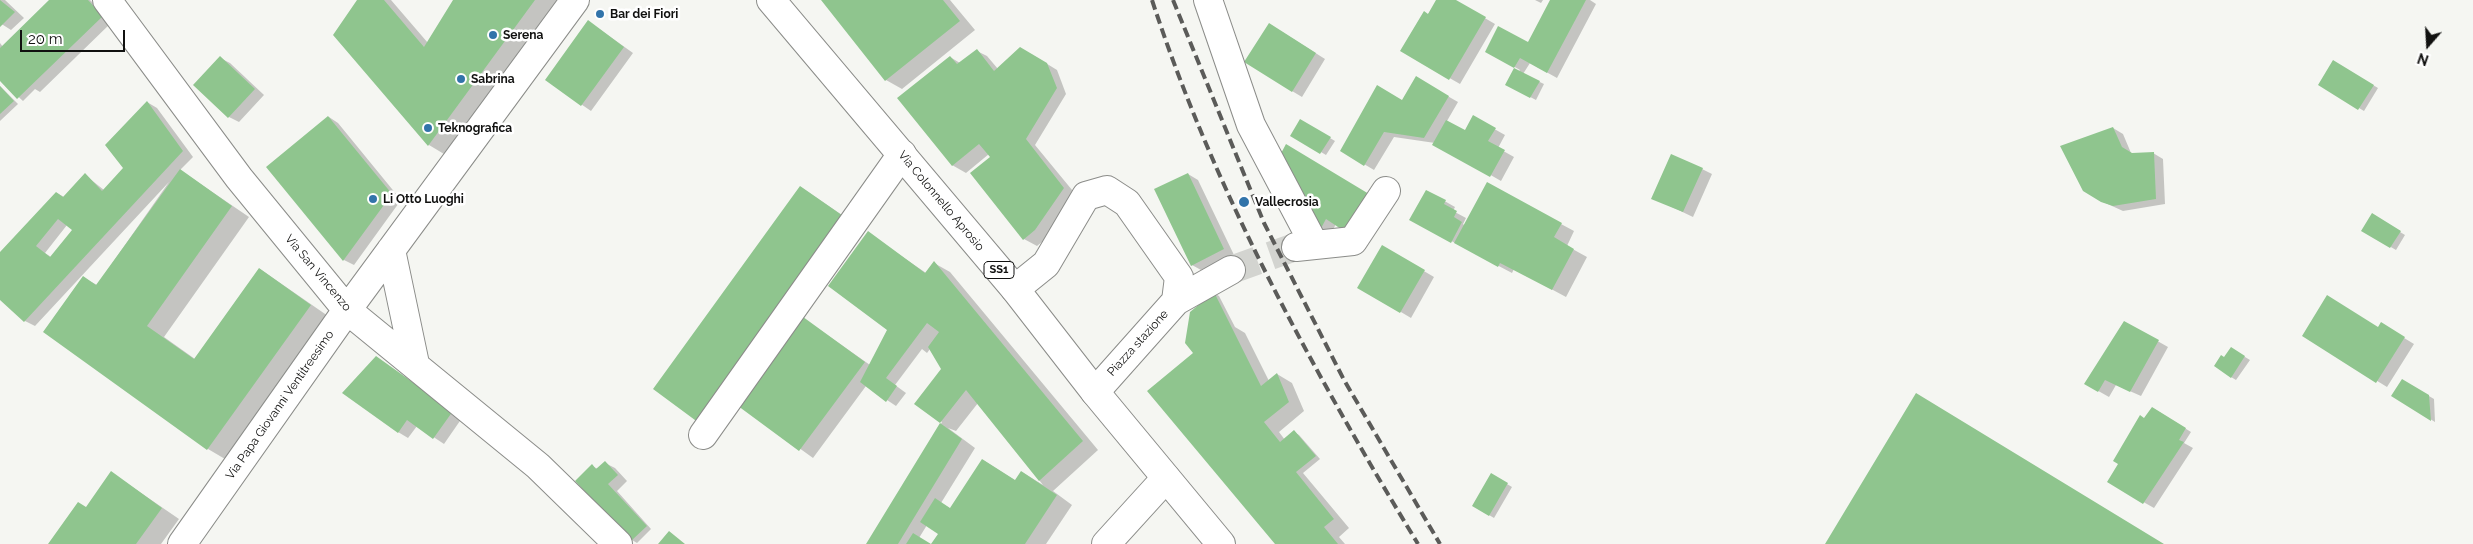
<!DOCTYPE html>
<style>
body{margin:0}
#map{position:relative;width:2473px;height:544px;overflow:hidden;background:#f5f6f2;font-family:Raleway,sans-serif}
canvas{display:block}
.north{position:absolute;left:2403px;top:20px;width:50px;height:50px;-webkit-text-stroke:4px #fff;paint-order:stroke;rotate:199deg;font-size:14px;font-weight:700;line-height:20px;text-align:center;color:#111110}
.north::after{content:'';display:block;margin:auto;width:18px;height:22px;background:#111110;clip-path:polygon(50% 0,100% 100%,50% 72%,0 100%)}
.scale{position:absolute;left:20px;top:30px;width:105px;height:22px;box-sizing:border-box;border:2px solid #111110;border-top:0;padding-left:6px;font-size:15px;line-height:18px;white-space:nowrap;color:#111110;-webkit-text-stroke:4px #fff;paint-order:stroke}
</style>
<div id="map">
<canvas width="2473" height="544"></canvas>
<div class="north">N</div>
<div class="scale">20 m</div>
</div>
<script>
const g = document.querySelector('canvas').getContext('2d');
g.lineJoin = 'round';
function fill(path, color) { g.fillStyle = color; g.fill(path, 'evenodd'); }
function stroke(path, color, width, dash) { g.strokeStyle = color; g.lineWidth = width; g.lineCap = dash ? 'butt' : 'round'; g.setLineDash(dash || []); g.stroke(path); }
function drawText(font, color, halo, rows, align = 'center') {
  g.font = font + ' Raleway,sans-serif'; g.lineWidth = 5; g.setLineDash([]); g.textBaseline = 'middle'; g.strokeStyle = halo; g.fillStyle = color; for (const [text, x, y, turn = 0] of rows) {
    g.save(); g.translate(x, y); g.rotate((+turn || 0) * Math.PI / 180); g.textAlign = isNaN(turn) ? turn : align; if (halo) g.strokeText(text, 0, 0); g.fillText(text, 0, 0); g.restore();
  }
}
fill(new Path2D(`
 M0,0H5L24,18L11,30L0,23Z
 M51,0H90L112,22L40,92L35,89L23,101L0,80V43L3,47Z
 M359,0H391L428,43L455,0H557L444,154L429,145L335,35Z
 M822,0H950L975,30L902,89L886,80Z
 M1438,0H1454L1495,24L1460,84L1402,51Z
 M1535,0H1543L1541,3Z
 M1551,0H1590L1596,4L1557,78L1530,63L1523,74L1544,84L1536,100L1507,85L1520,70L1487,51L1528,43Z
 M598,28L633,53L591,111L546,80Z
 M1279,30L1325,59L1302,97L1292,91Z
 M977,51L987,56L998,69L1031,54L1057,70L1066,94L1035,145L1077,196L1048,237L1037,246L1024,239L989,154L966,173L952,165L950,57L960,63Z
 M220,58L230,63L264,95L239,122L229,117Z
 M2334,62L2378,88L2364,111L2320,85Z
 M1416,78L1458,102L1447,121L1465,131L1473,117L1505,135L1498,148L1514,157L1501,181L1435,143L1394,137L1374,170L1342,151L1402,101Z
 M0,86L18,104L0,121Z
 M147,102L157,108L193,157L180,170L249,217L164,337L195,359L260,269L328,316L225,459L208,449L84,278L97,285L169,182L35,326L25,321L0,298V254L57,193L64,197L85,175L104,190L125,168ZM67,225L74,230L51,257L45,253Z
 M329,117L338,123L401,200L354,265L344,260L268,167Z
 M1300,120L1335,141L1326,155L1292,135Z
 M2113,128L2123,134L2131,153H2153L2163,159L2165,204L2123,211L2101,201Z
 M1279,159L1336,224L1329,237L1320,231Z
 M1702,169L1712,174L1693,217L1653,198Z
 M1188,174L1198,180L1234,255L1201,270L1192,265Z
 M801,187L858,226L799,315L870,365L888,329L868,233L926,273L934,263L950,272L1098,450L1053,491L1072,505L1046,544H932L939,533L927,525L919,538L930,544H868L942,422L916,404L943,369L930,349L927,353L922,349L895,385L906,393L896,406L866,386L813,458L734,401ZM978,403L1043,485L1022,472L1016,481L983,460L951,509L941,503L975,448L948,428L956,431Z
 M1427,191L1455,207L1453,211L1466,218L1463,224L1465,226L1561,224L1574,231L1567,246L1587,257L1566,297L1514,269L1512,273L1421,225Z
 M2372,215L2405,235L2396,250L2363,231Z
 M1383,247L1434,277L1411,318L1359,287Z
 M1214,293L1219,296L1235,327L1245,333L1269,381L1277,374L1292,383L1304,411L1279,432L1285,440L1294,432L1299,435L1320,459L1303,473L1349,528L1339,537L1345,544H1277L1195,353Z
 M2124,322L2168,347L2141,396L2116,385L2109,397L2086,384Z
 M2378,328L2391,330L2414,344L2387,387L2304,336Z
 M2232,349L2250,360L2236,380L2231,377L2225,358Z
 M376,358L462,418L444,444L417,426L408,438L398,432Z
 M2402,380L2434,399L2435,422L2393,396Z
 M2153,408L2191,432L2184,443L2193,448L2154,508L2108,482Z
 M605,463L615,468L627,481L617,491L651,529L637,543L632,540L592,466L598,469Z
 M112,473L179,519L161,544H50L86,508Z
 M1492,475L1512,487L1494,518L1474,506Z`), '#0003');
fill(new Path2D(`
 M0,0L15,12L0,27Z
 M49,0H88L103,16L17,99L0,81V48Z
 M357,0H384L424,47L453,0H535L428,146L333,35Z
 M821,0H943L960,21L885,81Z
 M1436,0H1456L1486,17L1449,80L1400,51L1424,11L1428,14Z
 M1550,0H1586L1547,73L1520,58L1514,68L1485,52L1498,26L1528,42Z
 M588,20L624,47L581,106L545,80Z
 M1269,23L1316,53L1292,92L1244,62Z
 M1020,47L1047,63L1057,88L1026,139L1064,188L1035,230L1023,240L970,173L990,157L979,144L952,166L897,98L950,56L957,64L977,49L994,71Z
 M220,56L255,89L228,118L193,85Z
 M2333,60L2374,85L2358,110L2318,85Z
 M1514,68L1540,81L1530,98L1505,85Z
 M1416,76L1449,96L1424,138L1384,132L1364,166L1340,151L1377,85L1402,100Z
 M0,86L14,101L0,114Z
 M147,101L183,151L24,322L0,300V252L56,192L63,197L85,173L102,191L123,168L105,145ZM58,219L72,230L50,257L36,246Z
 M1473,115L1496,128L1488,141L1505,150L1490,177L1432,145L1446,120L1465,130Z
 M328,116L392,194L343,261L266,167Z
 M1300,119L1331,137L1320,154L1290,136Z
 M2113,127L2122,147L2132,153L2154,152L2156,199L2113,206L2101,202L2083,191L2060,146Z
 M1286,144L1369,194L1347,233L1326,219L1319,232L1278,159Z
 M1671,154L1703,168L1683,212L1651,199Z
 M180,169L232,206L147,326L194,359L259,268L311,305L207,450L43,332L83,276L96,285Z
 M1188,173L1224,249L1191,266L1154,189Z
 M1487,182L1562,223L1554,237L1574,249L1552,290L1500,263L1498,267L1454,243Z
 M800,186L846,218L699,423L653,389Z
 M1426,190L1446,200L1444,204L1457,211L1454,217L1462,222L1451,243L1409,220Z
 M2372,213L2401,231L2390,248L2361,231Z
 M868,231L925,273L934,261L1083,441L1039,481L966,390L940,423L914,404L941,369L928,347L939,332L927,323L886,378L897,386L886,402L860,382L887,330L828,286Z
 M1382,245L1425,270L1400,313L1357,288Z
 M1214,292L1261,386L1277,373L1289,402L1264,422L1280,442L1294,430L1316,456L1296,472L1334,519L1324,527L1338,544H1275L1147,391L1193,353L1185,343L1190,312Z
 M2327,295L2378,327L2381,322L2405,337L2376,383L2302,336Z
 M799,314L865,362L799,451L734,403Z
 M2124,321L2159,340L2130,392L2105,380L2098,392L2084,384Z
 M2231,347L2245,356L2231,378L2214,366L2221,355L2224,357Z
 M376,356L453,411L433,439L407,420L398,433L342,393Z
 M2402,379L2429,395L2431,421L2391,396Z
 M1916,393L2164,544H1825Z
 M2152,407L2186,428L2179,440L2184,442L2143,504L2107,482L2118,464L2113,461L2140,415L2144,418Z
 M940,423L962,439L898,544H866Z
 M982,459L1015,480L1021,471L1057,495L1025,544H906L913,533L931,544L938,534L920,522L935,498L950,508Z
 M605,461L618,475L608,484L647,526L631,541L575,481L592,464L596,469Z
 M111,471L162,508L136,544H48L78,502L86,507Z
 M1491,473L1508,483L1489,516L1472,506Z
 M669,531L685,544H658Z`), '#8fc58e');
stroke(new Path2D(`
 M1231,270L1295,247`), '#d3d4d0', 28, [28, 14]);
const street = new Path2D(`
 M107,0L239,178L347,310L538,466L618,544
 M1208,0L1251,125L1314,244
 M1296,247L1353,241L1386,191
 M391,250L415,364
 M1015,289L1046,264L1086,196L1107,190L1127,203L1179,277L1176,301L1095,392
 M1176,301L1231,270
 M703,435L902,154
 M182,544L347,310L575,0
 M1106,544L1166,478`);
const primary = new Path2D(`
 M771,0L1015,289L1095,392L1221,544`);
stroke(street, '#8b8c89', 30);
stroke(primary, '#8b8c89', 30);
stroke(street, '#fff', 28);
stroke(primary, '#fff', 28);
stroke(new Path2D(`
 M1152,0C1215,193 1313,371 1418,544
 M1173,0L1264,223L1344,380L1440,544`), '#5b5b59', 4, [10, 5]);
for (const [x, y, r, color] of [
 [600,14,5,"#3274aa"],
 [493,35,5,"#3274aa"],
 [461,79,5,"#3274aa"],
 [428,128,5,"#3274aa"],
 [373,199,5,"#3274aa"],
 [1244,202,6,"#3274aa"]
]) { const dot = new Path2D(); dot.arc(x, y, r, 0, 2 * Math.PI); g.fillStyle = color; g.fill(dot); stroke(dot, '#fff', 2); }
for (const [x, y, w] of [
 [999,270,30]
]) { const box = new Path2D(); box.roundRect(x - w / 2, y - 8.5, w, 17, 4); g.fillStyle = '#fff'; g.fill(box); stroke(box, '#111110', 1); }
drawText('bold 11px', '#111110', null, [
 ["SS1",999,270]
]);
drawText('bold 12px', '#111110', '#fff', [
 ["Bar dei Fiori",610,14],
 ["Serena",503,35],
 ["Sabrina",471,79],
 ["Teknografica",438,128],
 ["Li Otto Luoghi",383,199],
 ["Vallecrosia",1255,202]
], 'left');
drawText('12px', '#111110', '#fff', [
 ["Via Colonnello Aprosio",941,201,50],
 ["Via San Vincenzo",318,273,50],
 ["Piazza stazione",1138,343,-48],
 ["Via Papa Giovanni Ventitreesimo",280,405,-55]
]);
</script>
